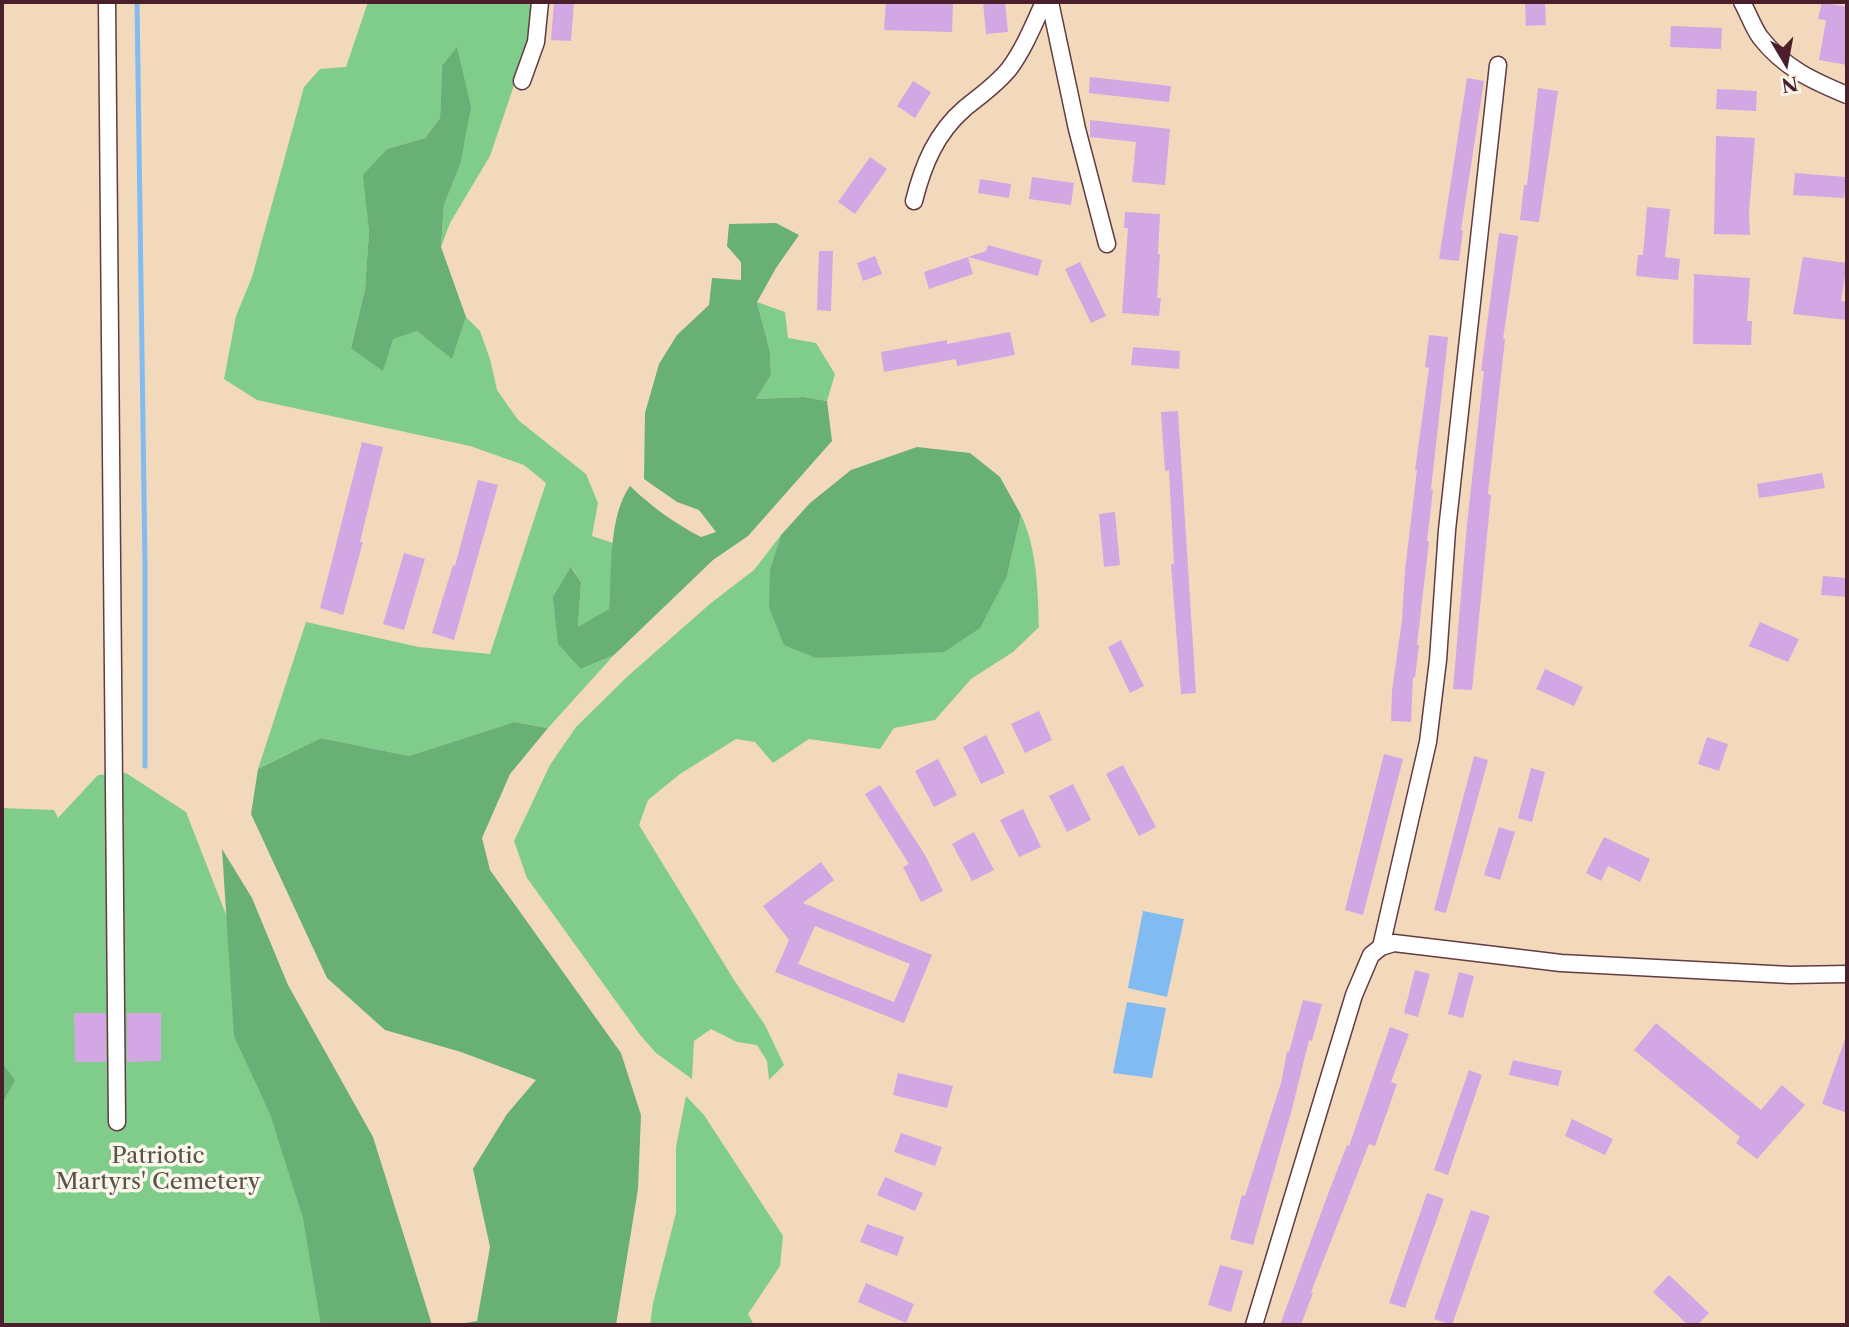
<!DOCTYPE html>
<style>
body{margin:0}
#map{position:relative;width:1849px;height:1327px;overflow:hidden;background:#f3d9bb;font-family:"Libre Caslon Text",serif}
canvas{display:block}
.frame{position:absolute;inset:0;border:4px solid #4a1f2b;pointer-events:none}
.north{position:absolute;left:1751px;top:28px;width:70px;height:70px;-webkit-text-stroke:5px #fbf7ec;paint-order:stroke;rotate:170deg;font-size:19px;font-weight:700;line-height:28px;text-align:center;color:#4a1f2b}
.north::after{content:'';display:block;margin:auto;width:24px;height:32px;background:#4a1f2b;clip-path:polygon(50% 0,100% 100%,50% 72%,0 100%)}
</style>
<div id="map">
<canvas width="1849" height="1327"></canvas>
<div class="frame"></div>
<div class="north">N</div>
</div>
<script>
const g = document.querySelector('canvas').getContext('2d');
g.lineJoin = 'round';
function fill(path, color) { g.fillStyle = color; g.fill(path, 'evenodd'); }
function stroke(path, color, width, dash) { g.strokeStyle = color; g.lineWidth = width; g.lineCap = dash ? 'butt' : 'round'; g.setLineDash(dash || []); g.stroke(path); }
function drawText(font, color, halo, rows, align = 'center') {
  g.font = font + ' "Libre Caslon Text",serif'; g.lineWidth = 7; g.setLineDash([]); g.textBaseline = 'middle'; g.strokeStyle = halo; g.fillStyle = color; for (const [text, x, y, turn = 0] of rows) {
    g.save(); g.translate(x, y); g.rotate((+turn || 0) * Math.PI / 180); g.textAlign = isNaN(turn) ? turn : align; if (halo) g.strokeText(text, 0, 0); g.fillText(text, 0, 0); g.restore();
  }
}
fill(new Path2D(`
 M368,2H533L532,25L525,53L490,156L450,223L441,247L444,205L460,165L442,66L440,118L425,138L387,149L364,175L369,232L365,289L351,347L417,331L452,358L466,317L480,331L490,359L497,390L518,420L586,474L598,503L592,536L613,543L609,609L578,628L581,582L572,567L581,669L614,655L548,728L514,722L409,756L321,738L258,769L306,622L419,647L490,654L546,483L524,465L470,446L257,400L224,379L236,316L252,277L304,87L320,69L346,67Z
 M757,302L785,312L788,338L816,343L835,374L827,401L804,397L756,399L771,375L770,352Z
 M1021,515C1037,548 1038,591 1039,627L1013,652L971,679L935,720L894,728L880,749L809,739L773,763L755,742L736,739L680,774L648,800L639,825L734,980L765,1025L784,1065L769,1080L767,1061L757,1045L737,1042L711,1029L694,1041L692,1079L656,1053L641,1036L527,878L514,841L550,765L576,727L628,676L711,603L754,570L781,535L770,569L816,658L878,654L1007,576Z
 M126,773L186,812L381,1312L385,1325H2V1070L6,1069L2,1063V808L54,810L58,818L98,775Z
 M686,1096L704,1115L783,1236L780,1266L748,1314L754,1325H650L653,1303L676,1213V1147Z`), '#80cc8a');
fill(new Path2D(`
 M457,47L471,107L460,165L444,205L441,247L466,317L452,359L417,331L393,339L383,371L351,348L365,289L369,232L363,175L387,149L425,138L440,118L442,66Z
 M776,223L799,235L776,268L757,302L770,352L771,375L756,399L804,397L827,401L832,441L748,536L713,560L614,655L581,669L558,644L553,597L571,567L581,582L578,627L609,609C612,572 608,517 630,486C652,507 674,523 701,537L716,532L699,510L677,502L644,479L645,413L659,364L677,335L709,305L712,278L741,280V262L727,246L729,224Z
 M917,447L970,453L1000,477L1021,515L1007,576L980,628L944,652L816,658L784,645L769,607L770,569L781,535L810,503L851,470Z
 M514,722L548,728L510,774L482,838L490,870L621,1053L641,1115L638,1189L616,1325H453L477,1321L490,1247L473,1169L507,1114L536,1080L461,1052L385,1030L327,978L251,814L258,769L321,738L409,756Z
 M222,849L252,898L288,985L373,1137L432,1325H321L303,1218L270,1114L234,1036Z
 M2,1063L15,1080L2,1104Z`), '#68b076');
fill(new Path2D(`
 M1143,911L1184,919L1167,997L1128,988Z
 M1127,1002L1166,1008L1152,1078L1113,1073Z`), '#81bbf2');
stroke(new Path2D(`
 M137,2L145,565V766`), '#81bbf2', 5);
fill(new Path2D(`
 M554,2H574L571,41L551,40Z
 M886,2H953L952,32L884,30Z
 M983,2H1005L1008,32L986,34Z
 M1525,2H1545L1546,25L1526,26Z
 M1822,2L1847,7V65L1819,60L1826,20L1818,19Z
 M1671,26L1722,28L1721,49L1670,47Z
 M1090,77L1171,86L1169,102L1089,93Z
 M1467,78L1484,81L1461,230L1463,231L1459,261L1439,259Z
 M913,81L931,92L915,118L897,106Z
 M1538,88L1558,91L1539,222L1520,220L1524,185H1527Z
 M1717,89L1757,91L1756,111L1716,109Z
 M1090,120L1170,129L1165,185L1132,182L1136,142L1090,137Z
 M1716,136L1755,138L1749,213L1750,235L1714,234Z
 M870,157L887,169L855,214L838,202Z
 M1795,173L1846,177L1844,198L1793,195Z
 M1032,177L1074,183L1071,205L1029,199Z
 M980,179L1011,184L1009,198L978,193Z
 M1647,207L1670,209L1665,257L1680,259L1678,280L1636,276L1638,255H1643Z
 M1125,212L1160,214L1158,254H1160L1157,298H1161L1159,316L1122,313L1128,228H1124Z
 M1499,233L1518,236L1503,339H1505L1488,494L1491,495L1472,690L1453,689L1467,524L1484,371H1481Z
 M988,245L1042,260L1038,276L968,257L986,251Z
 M819,251H833L831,311L817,310Z
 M875,256L882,274L863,281L857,263Z
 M968,257L973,274L929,289L924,272Z
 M1803,257L1847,263L1841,301L1847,302V320L1793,314Z
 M1080,262L1106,316L1091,323L1065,269Z
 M1694,274L1750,278L1747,321H1752L1751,345L1693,344Z
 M1010,332L1015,355L957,366L956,359L884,372L881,352L947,340V344Z
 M1429,335L1448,337L1431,489L1433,490L1427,541H1429L1417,645H1419L1415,678L1413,677L1411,722L1391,721L1392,691L1402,620L1405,570L1417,470H1415L1429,368L1425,367Z
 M1133,347L1180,351L1179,369L1131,365Z
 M1178,411L1196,693L1181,694L1171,564H1174L1169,470L1165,471L1161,412Z
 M362,442L383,447L360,542H363L343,615L320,608Z
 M1822,473L1825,488L1759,498L1757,484Z
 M478,480L498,485L454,640L432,633L453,565L455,566Z
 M1115,512L1120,565L1104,567L1099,514Z
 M404,553L425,559L404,630L383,624Z
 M1823,576L1847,578V597L1821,595Z
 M1760,622L1799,639L1788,662L1749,646Z
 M1121,640L1144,686L1130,693L1108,647Z
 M1545,669L1583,687L1574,706L1536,689Z
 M1039,711L1052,740L1025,753L1011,724Z
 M986,735L1005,773L981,784L963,747Z
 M1707,737L1728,744L1719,771L1698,764Z
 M1384,754L1403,759L1363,915L1345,910Z
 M1474,756L1488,760L1446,913L1434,910Z
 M938,759L957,795L934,807L915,771Z
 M1123,765L1156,827L1139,836L1106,774Z
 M1531,768L1545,772L1532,822L1518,818Z
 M1073,784L1091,820L1067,832L1049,796Z
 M880,785L925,855L943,891L921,902L903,867L909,864L865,794Z
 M1023,809L1041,847L1019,857L1000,820Z
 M1499,827L1515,832L1500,880L1484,875Z
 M974,832L994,870L972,881L952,844Z
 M1604,837L1650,859L1640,882L1608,866L1601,881L1586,873Z
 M821,862L834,880L803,903L932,955L904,1023L775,972L789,940L763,906ZM815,926L910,964L894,1002L798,964Z
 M1415,970L1430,974L1418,1017L1404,1013Z
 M1459,972L1474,976L1463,1018L1448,1014Z
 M1303,1000L1322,1004L1312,1041L1309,1040L1292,1109L1253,1245L1230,1239L1242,1195L1245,1196L1281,1083L1287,1052H1289Z
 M74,1013H106V1062H75Z
 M127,1013H161V1061L127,1062Z
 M1656,1023L1761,1110L1782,1085L1805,1105L1757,1159L1736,1143L1740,1137L1634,1050Z
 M1390,1027L1409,1034L1391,1082L1397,1084L1375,1146L1369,1144L1311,1292L1313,1293L1301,1325H1280L1328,1194L1347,1145L1349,1146Z
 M1845,1039L1847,1040V1113L1822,1104Z
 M1513,1060L1562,1071L1558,1086L1509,1075Z
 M1469,1070L1482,1075L1448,1175L1434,1170Z
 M898,1073L953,1086L947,1108L893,1095Z
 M1572,1119L1613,1139L1605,1155L1565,1136Z
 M901,1133L942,1147L935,1166L894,1152Z
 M885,1177L923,1193L915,1211L877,1195Z
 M1427,1193L1444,1199L1405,1308L1389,1303Z
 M1471,1210L1490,1216L1452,1325L1434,1319Z
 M867,1224L904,1237L897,1256L860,1242Z
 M1220,1265L1243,1271L1231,1312L1208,1305Z
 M1669,1275L1709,1313L1697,1325H1688L1653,1292Z
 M866,1283L914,1304L906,1323L858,1302Z`), '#d2a7e3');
const street = new Path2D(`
 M107,2L117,1122
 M1050,2L1077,129L1107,244
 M1742,2C1748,13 1753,27 1760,37C1784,68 1813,81 1847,95
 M522,81L536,42L540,2
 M914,201C923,165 936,133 965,108C981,95 996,85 1009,69C1024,49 1034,24 1044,2
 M1381,947L1428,742L1438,660L1447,530L1498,65
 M1254,1325L1354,995L1371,955L1381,947L1394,943L1561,963L1790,975L1847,974`);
stroke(street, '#633b41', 19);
stroke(street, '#fff', 16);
drawText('23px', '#5a5348', '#fbf7ec', [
 ["Patriotic",158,1156],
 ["Martyrs' Cemetery",158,1182]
]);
</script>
